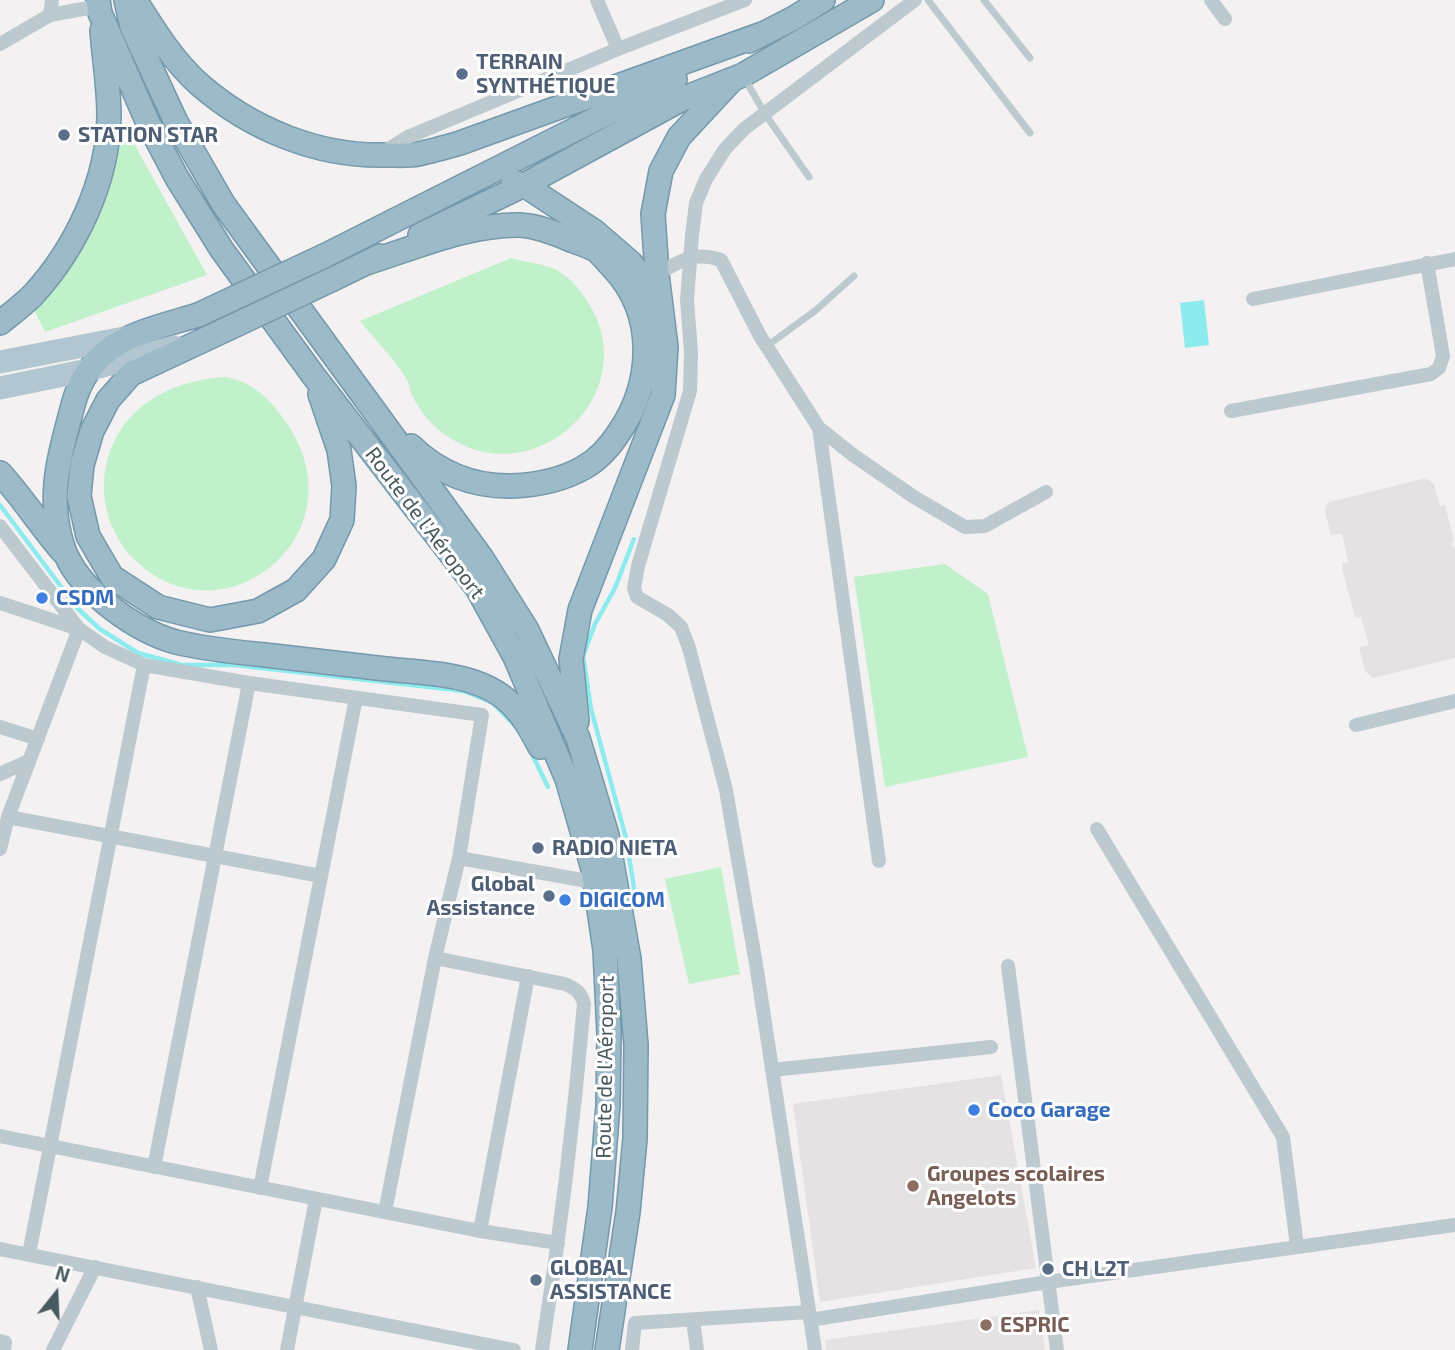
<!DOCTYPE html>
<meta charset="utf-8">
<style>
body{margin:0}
#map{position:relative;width:1455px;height:1350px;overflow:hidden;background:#f4f1f2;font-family:"Exo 2",sans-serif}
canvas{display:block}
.north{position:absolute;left:21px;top:1259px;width:70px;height:70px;-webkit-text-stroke:5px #fff;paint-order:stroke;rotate:18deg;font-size:19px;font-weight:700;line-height:28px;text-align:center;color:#48595f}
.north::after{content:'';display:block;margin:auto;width:24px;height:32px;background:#48595f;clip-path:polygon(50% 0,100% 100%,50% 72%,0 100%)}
</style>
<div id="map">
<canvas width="1455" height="1350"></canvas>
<div class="north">N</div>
</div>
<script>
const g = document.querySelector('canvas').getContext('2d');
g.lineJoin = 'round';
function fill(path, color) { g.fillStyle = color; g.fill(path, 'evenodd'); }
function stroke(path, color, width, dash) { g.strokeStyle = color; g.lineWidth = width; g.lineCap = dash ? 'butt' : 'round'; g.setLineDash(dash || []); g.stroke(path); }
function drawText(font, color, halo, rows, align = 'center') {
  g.font = font + ' "Exo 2",sans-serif'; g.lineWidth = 6; g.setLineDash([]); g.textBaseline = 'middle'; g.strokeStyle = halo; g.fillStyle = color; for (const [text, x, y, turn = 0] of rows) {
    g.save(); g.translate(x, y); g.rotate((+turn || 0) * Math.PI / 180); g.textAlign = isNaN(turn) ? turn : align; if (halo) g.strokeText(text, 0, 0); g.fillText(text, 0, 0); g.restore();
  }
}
fill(new Path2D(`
 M1425,478L1434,484L1440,506L1445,505L1454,540L1451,545L1455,548V658L1373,678L1365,671L1359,647L1369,645L1361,617L1356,618L1354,613L1342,569V563L1348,562L1342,534L1331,535L1325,512L1326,507L1329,502Z
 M1001,1075L1036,1268L820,1302L793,1104Z
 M1039,1310L1045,1350H826L825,1340Z`), '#e5e2e4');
fill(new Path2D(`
 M117,113L207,275L45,332L33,308C94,255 99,188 117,113Z
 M511,258C525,262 544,264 557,270C572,279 584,294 592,309C640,398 534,492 450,438C434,428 420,412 412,395C410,390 409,384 407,380C395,359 375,340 360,321Z
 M225,377C248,380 266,395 280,414C370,528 227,646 137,562C90,518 94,442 145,404C169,386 196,379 225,377Z
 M945,564L988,594L1028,757L885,787L854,577Z
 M721,867L740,974L689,984L665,879Z`), '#c0f1ca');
fill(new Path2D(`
 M1204,300L1209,345L1185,348L1180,303Z`), '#8debee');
stroke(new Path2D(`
 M0,505L77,608L100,629L138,653L182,665H235L464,691L493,703L519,730
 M530,750L548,787
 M634,888L626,838L591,709L583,656L595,624L615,588L634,539`), '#8debee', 4.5);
const trunk = new Path2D(`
 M98,0L100,13L148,123L177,178L222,250L313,375L477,588L515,657L567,779L593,869L605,950L609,1034L608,1105L600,1207L580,1350
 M126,0L132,27L176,122L224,205L481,557L527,630L578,738L607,835L629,959L636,1045L635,1139L628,1212L607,1350
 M135,0C154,30 173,61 200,85C251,129 318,157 386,155C397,155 408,156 418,154C432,151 446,147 460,143L762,34
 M749,41L794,18L823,0
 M513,182L524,185L594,231L631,263L657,300
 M420,235L524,185L682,99L743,75L872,0
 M324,256L675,79
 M366,263C415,248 468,224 520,225C538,226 555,233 571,240C579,243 588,246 596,250C602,255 608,263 614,269C656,315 653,381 620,431C611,445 598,460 583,468C562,480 535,485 512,486C474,487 438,473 411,446
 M333,279L380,256
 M198,315C142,332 90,340 73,405C64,440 52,477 56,514C57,526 61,544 66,555C83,593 136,631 176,642C204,649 236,652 265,655C305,660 346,664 386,669C424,673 472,673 503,697C521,711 530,728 540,747
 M0,323C11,314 23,305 33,295C76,248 108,181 109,116C109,87 104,58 102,30
 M227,329L131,374L108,400L92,431L82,465L79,496L88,536L112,577L158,607L210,620L258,611L296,590L324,559L342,520L344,486L339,450L320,394
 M0,473C23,498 41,527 63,552
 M577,721L571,659L580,610L663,395L666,347L657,274L653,214L661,171L679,137L732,80`);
stroke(trunk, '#7499ac', 26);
stroke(new Path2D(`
 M928,0L1030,133
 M984,0L1030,58
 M745,79L765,114L809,177
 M767,346L816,310L854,276`), '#bcc9ce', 7);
stroke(new Path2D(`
 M597,0L618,49
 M1211,0L1225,19
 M50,15L52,0
 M0,44L50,15L99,6
 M382,153L408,137L618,49L745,0
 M657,274C681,261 693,251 721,260L760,336L819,428L853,455L914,497L965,527L985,526L1046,492
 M1253,299L1455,259
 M1231,411L1431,374L1439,368L1443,356L1427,263
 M819,428L879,861
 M0,526L79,629L105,647L144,665L249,683L482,715L459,858L435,958L385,1212
 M0,603L79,629L8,817L0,849
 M1356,725L1455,701
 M0,727L38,739
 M0,774L29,761
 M8,817L321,876
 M1097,829L1283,1137L1297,1246
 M459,858L593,882
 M435,958L565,984C576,989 581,992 584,1004C574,1120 560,1235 542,1350
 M1008,966L1057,1350
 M772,1070L991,1047
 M0,1136L480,1231L558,1243
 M154,1167L249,683
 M260,1188L356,698
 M480,1231L528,976
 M0,1249L514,1350
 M29,1254L144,665
 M197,1287L211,1350
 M693,1320L697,1350
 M810,1320L1048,1282L1455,1225
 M0,1341L5,1342L4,1350
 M53,1350L95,1267
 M287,1350L316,1199
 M632,1350L635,1323L809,1312
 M815,1350L756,964L726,790L689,648L681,627L668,615L637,597L634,588L638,566L690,391L691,352L687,300L692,235L696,203L706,179L725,149L744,129L915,0`), '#bcc9ce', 14);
stroke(new Path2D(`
 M0,362L124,338
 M0,388L88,370L174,347`), '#b1c6d0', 23);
stroke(trunk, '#9dbac8', 23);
const trunkBridge = new Path2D(`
 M198,315L324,256
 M227,329L333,279`);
stroke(trunkBridge, '#7499ac', 26, []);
stroke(trunkBridge, '#9dbac8', 23);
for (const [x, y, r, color] of [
 [462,74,7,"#5c6f8a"],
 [64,135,7,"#5c6f8a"],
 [42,598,7,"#3f7fe0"],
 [538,848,7,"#5c6f8a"],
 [549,896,7,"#5c6f8a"],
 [565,900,7,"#3f7fe0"],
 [974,1110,7,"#3f7fe0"],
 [913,1186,7,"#8d6e63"],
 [1048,1269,7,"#5c6f8a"],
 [536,1280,7,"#5c6f8a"],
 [986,1325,7,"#8d6e63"]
]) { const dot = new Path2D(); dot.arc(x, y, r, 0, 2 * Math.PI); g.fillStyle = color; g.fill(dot); stroke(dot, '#fff', 2.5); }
drawText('bold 21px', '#4e5e75', '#fff', [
 ["TERRAIN",476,62],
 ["SYNTHÉTIQUE",476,86],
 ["STATION STAR",78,135],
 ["RADIO NIETA",552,848],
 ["Global",535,884,"right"],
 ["Assistance",535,908,"right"],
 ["GLOBAL",550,1268],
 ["ASSISTANCE",550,1292],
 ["CH L2T",1062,1269]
], 'left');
drawText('21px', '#48595f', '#fff', [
 ["Route de l'Aéroport",425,523,53],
 ["Route de l'Aéroport",605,1067,-89]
]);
drawText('bold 21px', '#366cbe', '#fff', [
 ["CSDM",56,598],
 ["DIGICOM",579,900],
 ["Coco Garage",988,1110]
], 'left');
drawText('bold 21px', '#785e54', '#fff', [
 ["Groupes scolaires",927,1174],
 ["Angelots",927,1198],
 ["ESPRIC",1000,1325]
], 'left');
</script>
